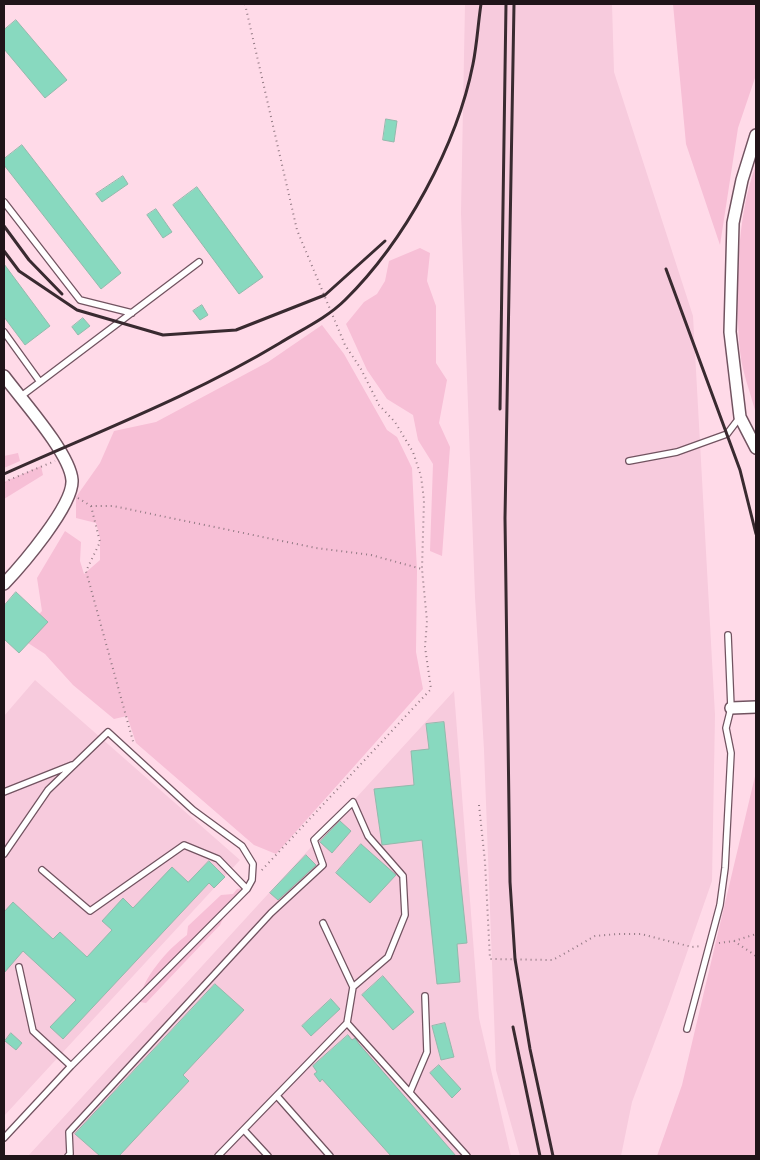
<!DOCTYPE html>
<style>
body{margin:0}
#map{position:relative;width:760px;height:1160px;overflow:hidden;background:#ffdae8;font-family:"Alegreya Sans",sans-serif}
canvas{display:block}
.frame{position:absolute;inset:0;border:5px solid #201419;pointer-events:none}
</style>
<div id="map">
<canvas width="760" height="1160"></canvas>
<div class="frame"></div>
</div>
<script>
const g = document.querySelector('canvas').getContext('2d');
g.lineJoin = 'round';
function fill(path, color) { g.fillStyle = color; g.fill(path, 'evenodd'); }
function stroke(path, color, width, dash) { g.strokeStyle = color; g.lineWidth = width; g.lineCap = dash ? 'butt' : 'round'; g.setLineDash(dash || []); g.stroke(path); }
fill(new Path2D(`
 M465,4H612L614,72L693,316L715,715L712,881L669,1004L632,1102L621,1156H520L496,1070L484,750L475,597L461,213Z
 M35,680L240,860L4,1116V716Z
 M454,691L479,1018L511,1156H28Z`), '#f7cbdd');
fill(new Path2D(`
 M673,4H755L756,75L738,128L720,245L686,144Z
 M756,165V414C751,394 742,372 740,351C735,296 736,217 756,165Z
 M420,248L430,253L427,281L436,306V363L447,380L439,423L450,447L442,556L430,551L433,464L418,440L413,415L387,399L367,370L346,324L364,302L377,294L385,281L389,261Z
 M322,325L344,354L387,430L397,437L412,468L417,571L416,652L423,689L276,854L254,845L136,743L127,716L114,719L73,685L45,654L28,643V626L42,611L37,578L65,531L81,542L80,561L84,574L100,560V538L96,523L76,518V497L100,463L114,431L156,422L268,362Z
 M18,453L20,461L4,468V456Z
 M41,466L43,475L4,499V482Z
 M756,772V1156H657L682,1085Z
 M243,888L241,901L226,912L220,925L146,1003L140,1002C140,980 169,948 187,935L188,926L221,895L233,894L237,889Z`), '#f7bfd6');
const building = new Path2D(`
 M16,20L67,80L45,98L4,49V30Z
 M386,119L397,121L394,142L383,140Z
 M22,145L121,273L101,289L4,165V159Z
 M123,176L128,184L102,202L96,194Z
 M197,187L263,277L239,294L173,205Z
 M156,209L172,232L163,238L147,215Z
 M4,264L50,326L25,345L4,317Z
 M202,305L208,315L200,320L193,311Z
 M83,318L90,326L78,335L72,327Z
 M16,592L48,622L19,653L4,639V606Z
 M444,722L467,943L457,944L460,982L437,984L422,840L382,845L374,789L414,785L411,751L429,749L426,724Z
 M340,821L351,831L332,853L320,842Z
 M361,844L396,875L370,903L336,873Z
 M306,855L316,865L278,900L270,893Z
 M209,861L225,877L214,888L209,883L63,1039L50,1027L76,1000L23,951L4,973V912L13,902L53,939L60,932L87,957L112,930L102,921L123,898L133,908L172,867L188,882Z
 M383,976L414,1012L393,1030L362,995Z
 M215,984L244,1010L183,1075L189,1081L119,1156H100L75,1134Z
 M331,999L340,1009L311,1036L302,1026Z
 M445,1023L454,1057L441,1060L432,1026Z
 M11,1033L22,1043L16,1050L5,1041Z
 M348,1035L352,1040L355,1038L359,1044L456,1156H391L322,1079L320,1082L314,1074L317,1072L313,1066Z
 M439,1065L461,1089L452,1098L430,1073Z`);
fill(building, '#88d9bf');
stroke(building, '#93b9ac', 1);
const service = new Path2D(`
 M4,202L80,300L132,313
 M4,332L40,382L199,262
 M20,397L40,382
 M629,461L677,452L727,434L740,417
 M4,792L72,765
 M4,854L48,790L108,732L193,810L242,846L253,864L252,880L247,889L71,1066L4,1138
 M42,870L90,911L184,845L218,859L247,889
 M19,967L33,1031L71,1066
 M347,1023L467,1156
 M687,1029L720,905L725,868L731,753L726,728L731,708L728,635
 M410,1092L427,1052L425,996
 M277,1096L330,1156
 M244,1130L268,1156
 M68,1156L70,1154L69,1132L271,913L323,865L314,840L353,802L368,836L403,876L405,915L388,957L353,987
 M218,1156L347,1023L353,987L323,923`);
const minor = new Path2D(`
 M756,135L742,180L733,223L730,332L740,417L756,448
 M4,376C21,399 70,453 72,480C74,505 21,566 4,584
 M731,708L756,707`);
stroke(service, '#715360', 8);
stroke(minor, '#715360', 14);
stroke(new Path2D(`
 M245,4L297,230L345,345L361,369L379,405L395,422L413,452L421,476L424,500L422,569L427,621L425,647L431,689L261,871
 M4,482L55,461
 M78,498L91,506H113L316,548L371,555L422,569
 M91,506L100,542L86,571L134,745
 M479,805L485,862L490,959L553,960L595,936L617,934H641L692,947L702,946
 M734,941L756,934
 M719,943L734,941L756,956`), '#927983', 2, [1, 4]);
stroke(service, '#fff', 5.5);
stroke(minor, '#fff', 11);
stroke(new Path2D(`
 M514,4L505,518L510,882L515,959L530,1049L553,1156
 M4,226L29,260L62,294
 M4,251L19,271L77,310L163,335L236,330L325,295L385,241
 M666,269L740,470L756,534
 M500,409L506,4
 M4,474C97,432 192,396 280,343C301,330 327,318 345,300C405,241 457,145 473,64C477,44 478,24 481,4
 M513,1027L540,1156`), '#392a30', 3);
</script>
